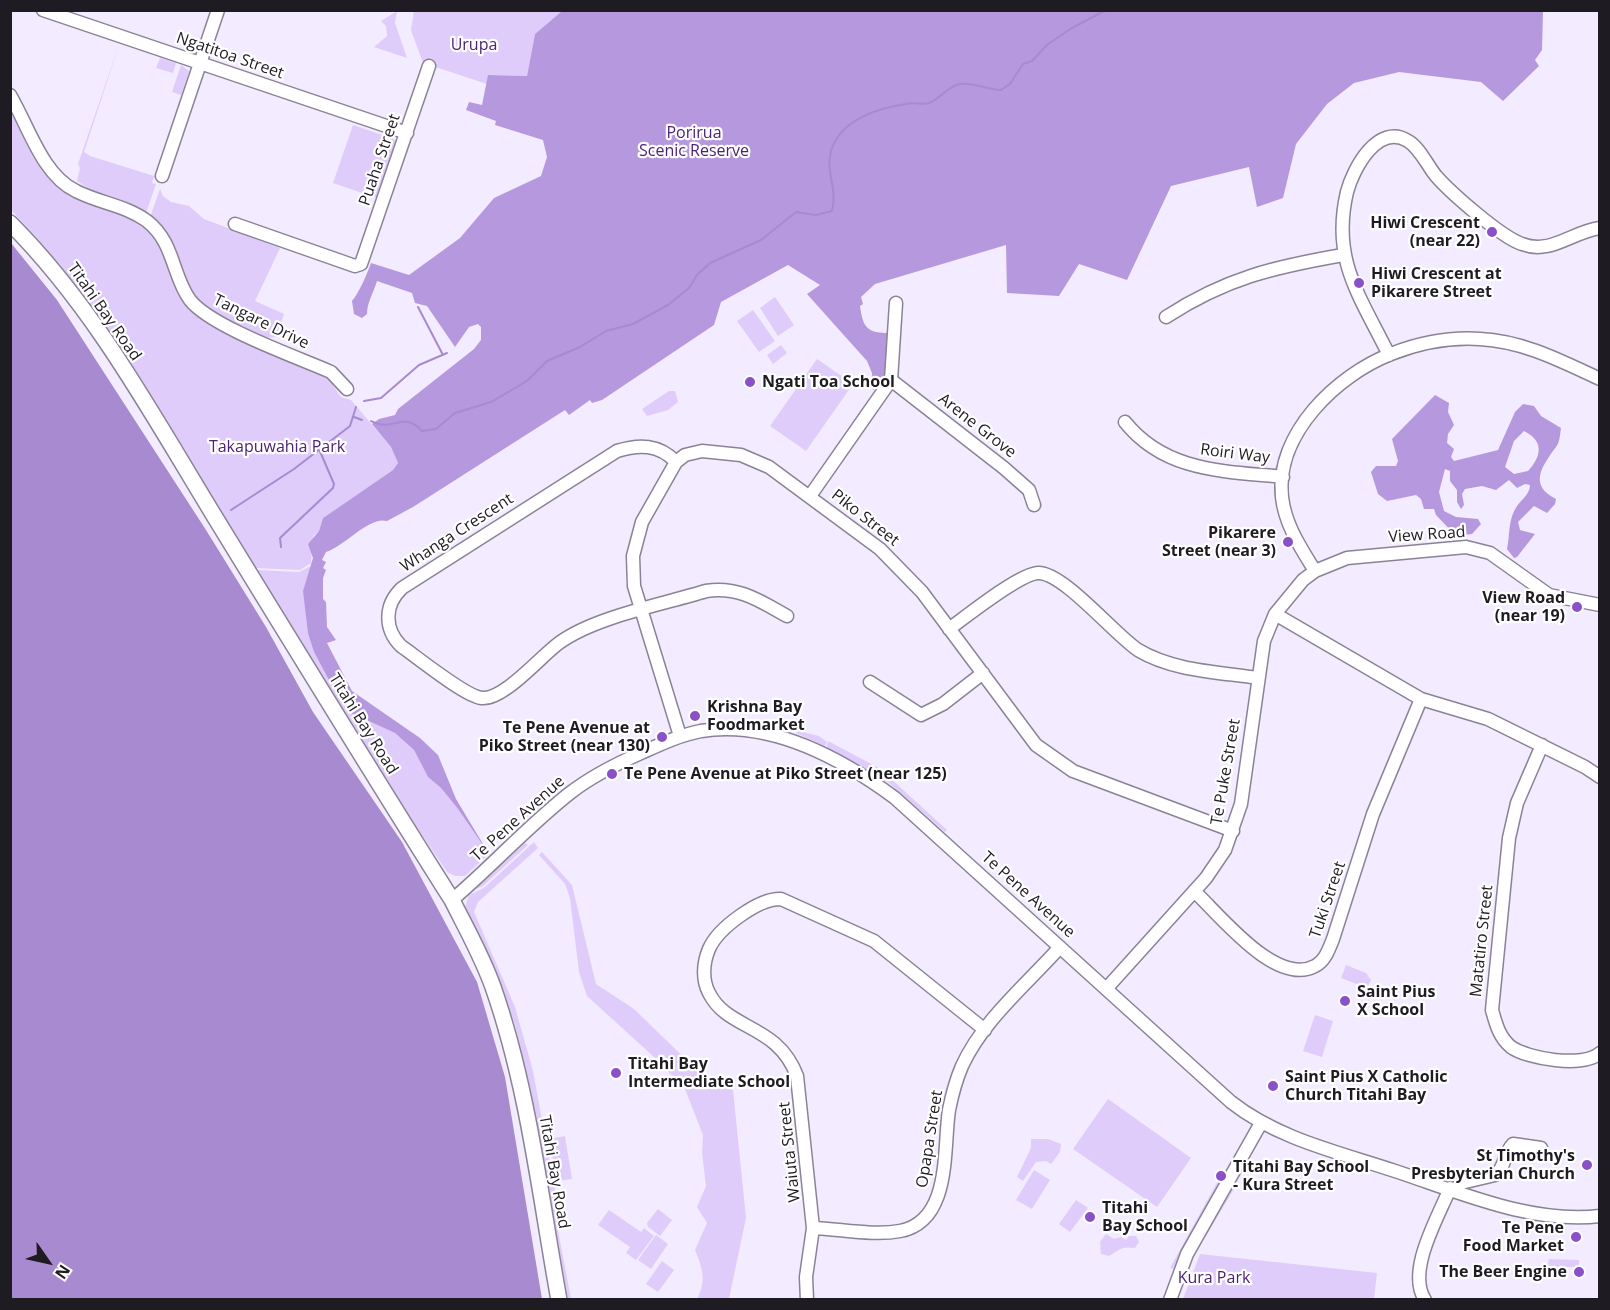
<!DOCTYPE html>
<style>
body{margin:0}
#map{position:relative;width:1610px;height:1310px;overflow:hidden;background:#f3ebff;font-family:"Open Sans",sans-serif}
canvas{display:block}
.frame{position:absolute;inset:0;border:12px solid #1e1b22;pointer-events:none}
.north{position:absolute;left:18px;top:1232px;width:60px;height:60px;-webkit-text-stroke:4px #fff;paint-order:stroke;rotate:124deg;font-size:16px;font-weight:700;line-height:24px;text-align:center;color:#1e1b22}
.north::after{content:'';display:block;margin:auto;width:21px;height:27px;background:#1e1b22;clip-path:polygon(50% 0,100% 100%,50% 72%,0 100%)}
</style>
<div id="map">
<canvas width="1610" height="1310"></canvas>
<div class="frame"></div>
<div class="north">N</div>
</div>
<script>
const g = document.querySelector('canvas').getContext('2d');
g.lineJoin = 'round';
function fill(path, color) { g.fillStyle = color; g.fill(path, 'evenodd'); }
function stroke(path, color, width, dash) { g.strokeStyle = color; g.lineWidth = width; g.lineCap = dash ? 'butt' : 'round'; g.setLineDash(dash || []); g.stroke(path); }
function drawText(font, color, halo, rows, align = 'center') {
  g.font = font + ' "Open Sans",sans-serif'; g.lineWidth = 4.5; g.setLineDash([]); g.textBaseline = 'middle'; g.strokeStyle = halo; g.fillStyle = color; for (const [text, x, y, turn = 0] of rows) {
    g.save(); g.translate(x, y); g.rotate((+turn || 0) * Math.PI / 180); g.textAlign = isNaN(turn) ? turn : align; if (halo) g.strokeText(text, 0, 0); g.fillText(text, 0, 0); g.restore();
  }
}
fill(new Path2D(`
 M397,11L395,23L407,58L374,47L387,36L386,26L381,21Z
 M414,11H562L535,34L527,76L489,75L487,84L423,63L411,30Z
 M119,45L84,152L90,156L154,176L152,183L156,184L145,216L97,194L77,181L80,168L78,164Z
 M160,58L176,63L173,73L156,68Z
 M181,65L189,71L181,95L172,92Z
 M10,110C23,135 34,165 56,184C70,195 89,200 106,206C156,225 166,255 184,301L328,378L341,397L351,400L391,447L398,463L393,470L323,518L319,531L313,536L311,563L300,570L255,568C179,443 112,317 11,210Z
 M353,125L394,139L396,142L377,198L333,183Z
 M160,189L163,196L171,202L189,206L204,219L280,248L255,301L284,314L276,337L263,338L208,311L190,293L149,220Z
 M775,297L794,325L778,336L760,308Z
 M753,310L775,341L759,352L737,321Z
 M781,345L787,353L773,364L767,355Z
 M817,359L853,384L806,451L770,426Z
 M669,391H675L678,402L668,410L647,416L642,409Z
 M311,566L309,574L314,652L340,698L351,713L395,733L414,750L428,777L441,788L458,809L489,854L465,876H455L447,872L391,789L257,570L299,572Z
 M798,731L819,736L827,742L825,746L796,733Z
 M828,741L879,768L947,830L945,832L889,783L826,748Z
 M534,842L538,848L478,902L474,912L515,1007L533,1071L561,1224L557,1225L571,1299H568L529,1087L515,1025L493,966L465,907L469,895L484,888Z
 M525,843L528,845L483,886L474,890Z
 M542,852L572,885L596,984L634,1009L701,1074L733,1090L746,1218L729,1299H697C707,1281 702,1267 695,1250L707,1223L697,1207L706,1186L702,1153L703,1135L685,1089L654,1057L587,996L579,972L570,898L565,884L539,855Z
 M1346,965L1366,973L1371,980L1367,988L1341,978Z
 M1315,1015L1333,1021L1322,1057L1303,1051Z
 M1108,1099L1191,1158L1157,1207L1073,1149Z
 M565,1136L572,1179L557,1181L549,1139Z
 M1031,1139H1048L1061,1144L1060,1152L1051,1164L1046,1161L1036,1162L1023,1181L1017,1177L1031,1148Z
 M1034,1170L1050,1180L1032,1209L1016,1200Z
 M1219,1179L1222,1180L1173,1269L1170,1268Z
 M1230,1188L1234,1189L1206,1236L1204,1234Z
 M1076,1200L1088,1208L1070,1232L1059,1224Z
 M658,1209L672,1220L660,1236L648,1227L647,1223Z
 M609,1210L641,1232L644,1228L654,1236L636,1260L626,1253L630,1247L598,1225Z
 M1106,1234L1114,1239L1121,1237L1126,1240L1129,1236H1136L1139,1242L1135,1248C1122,1246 1120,1249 1109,1256L1101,1254L1100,1242Z
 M656,1235L668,1244L651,1269L638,1260Z
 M1200,1254L1377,1273L1374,1299H1183Z
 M1549,1259L1579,1260V1267H1547Z
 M662,1261L674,1270L658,1292L646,1284Z`), '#dfccfb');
fill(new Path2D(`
 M562,11H1543L1542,50L1535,60L1539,66L1503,101L1481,82L1399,72L1354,83L1327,104L1296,144L1283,198L1257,207L1249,167L1171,186L1127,280L1079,264L1059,296L1007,293L1006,245L875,284L861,297L863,304L860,306C863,328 867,333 890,333C888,352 891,380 873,390L872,373L867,361L807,294L820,285L788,265L721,302L714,325L602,400L592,403L590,400L569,415L565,410L413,507L387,521C369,516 345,546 326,552L322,560L326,562L323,568L326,570L323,578V599L326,602L327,627L336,640L327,643L352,691L420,738L438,755L456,799L489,854L458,809L441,788L428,777L414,750L395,733L351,713L329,680L314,652L308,633L303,591L313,558L308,544L319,531L323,518L393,470L398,463L391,447L372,424L379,419L395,415L398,409L474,349L481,340V327L478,324L469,327L455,347L427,306L415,303L412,293L377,281C374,292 367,302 367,314L362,318L354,314L352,301C359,293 367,274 371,263L409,275L460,238L494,198L541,176L547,157L543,140L495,125L496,121L466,110L469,102L482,105L488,75L527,76L535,34Z
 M1435,395L1449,403L1448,412L1454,425L1448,434L1447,443L1454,449L1451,457L1454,461L1498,450L1515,412L1523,404L1534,406L1541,416L1561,428C1560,434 1560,442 1556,447C1542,466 1528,485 1556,499L1555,504L1547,513L1534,506L1518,522L1520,530L1535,534L1517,557L1514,558L1507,549C1510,534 1508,519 1517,506C1522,499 1530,494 1530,485L1525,484L1517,488L1509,480L1496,490L1482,486L1465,489L1462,494L1464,505L1461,509L1457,502V490L1450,481V471L1445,469L1439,492L1444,511L1456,517L1478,519L1481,524L1472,534L1456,536L1436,515L1434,509H1424L1421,499L1416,495L1387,501L1378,494L1371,472L1376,466H1396L1398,461L1392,439ZM1524,431C1544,441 1542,456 1528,471L1514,474L1505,467L1514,441Z`), '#b698df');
fill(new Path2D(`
 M11,243L57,300L206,530L266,627L313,712L402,842L477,982L505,1077L542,1299H11Z`), '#a78acf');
stroke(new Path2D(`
 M418,307L443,355
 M364,401L381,398L419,365L447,353
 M354,417L362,420
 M371,421C392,433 404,410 422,431L436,429L455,413L491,402L527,381L547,361L580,347L606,331L633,324L668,305L689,288L697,275L710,263L761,240L796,212L816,215L832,211C838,188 825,172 831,151C840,120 878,108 906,104C913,102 922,105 929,103C941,99 947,86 960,84C975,82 987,90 1001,90L1010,84L1023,64L1032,61L1048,44L1072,28L1106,10
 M231,510L294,469L350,426L356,407
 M281,547L280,538L333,488L334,484L319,449`), '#a78acf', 2);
const minor = new Path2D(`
 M43,10L407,133
 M10,95C28,125 42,175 76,191C99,203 125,205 147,221C175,243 172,276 190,300C211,327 297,357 331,372L347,389
 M162,176L218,10
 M235,224L355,266L361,264L429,66
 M1166,317C1226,278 1274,267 1343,255
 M1389,355C1360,296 1331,260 1347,192C1353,169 1378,122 1408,141C1420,148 1427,165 1436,176C1451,193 1501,237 1522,244C1551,255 1571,232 1600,228
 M891,380L1004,468L1029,490L1034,505
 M1125,422C1165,472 1224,471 1283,477
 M676,462C659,444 639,444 617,451L402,588C384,605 384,629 401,646C417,657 466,697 482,698C504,700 541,656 559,643C594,617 664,604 706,591C739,586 760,601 787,616
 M810,496L891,380L896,303
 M1315,571C1301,548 1285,525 1282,497C1275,434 1337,375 1391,354C1419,343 1450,337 1480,339C1523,341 1561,361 1600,379
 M1275,614L1421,699L1488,719L1585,767L1600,777
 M949,629C967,616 1019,574 1038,573C1063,572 1114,634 1138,650C1173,671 1218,672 1258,678
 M870,682L921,715L943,704L983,673
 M680,736L634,586L633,556L642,522L676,462L685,455L702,451L741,455L769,467L880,549L922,592L1036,745L1073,771L1233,831
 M1542,745L1517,803L1509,838L1492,1010C1496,1024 1499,1037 1511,1047C1528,1059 1583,1068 1600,1053
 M1194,891C1220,915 1276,987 1315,966C1325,961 1329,949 1333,939L1373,814L1421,699
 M452,900C492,866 528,826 570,793C592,776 616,764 641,753C661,744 680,735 701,731C770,720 841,758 895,798L1231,1102C1278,1139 1338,1152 1395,1171C1459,1192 1530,1224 1600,1216
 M1106,989L1206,878L1225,850L1241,804L1264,641L1275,614L1303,580L1315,571L1347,558L1466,547L1490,553L1549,595L1600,605
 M1455,1190L1461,1183L1495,1175C1506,1167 1503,1154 1513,1144L1541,1148
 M813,1228C841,1229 873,1236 900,1231C952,1221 943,1148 949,1110C952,1095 956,1080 962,1066C983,1020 1027,984 1060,947
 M807,1300L806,1277L813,1228L797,1076C777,1023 728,1031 709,993C702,980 703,963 709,949C718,928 759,898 781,899L874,941L985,1030
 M1170,1300L1187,1254L1261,1123
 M1425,1300C1406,1271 1438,1218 1450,1188`);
const major = new Path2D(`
 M10,223C94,307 152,414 213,514C292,643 371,772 452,900C466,928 482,956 493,987C528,1087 540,1195 559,1300`);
stroke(minor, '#8a8395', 15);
stroke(major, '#8a8395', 18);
stroke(minor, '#fff', 12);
stroke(major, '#fff', 15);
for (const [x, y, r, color] of [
 [1492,232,6,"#8950c7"],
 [1359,283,6,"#8950c7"],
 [750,382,6,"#8950c7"],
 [1288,542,6,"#8950c7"],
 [1577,607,6,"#8950c7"],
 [695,716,6,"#8950c7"],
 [662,737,6,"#8950c7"],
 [612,774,6,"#8950c7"],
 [1345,1001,6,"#8950c7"],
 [616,1073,6,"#8950c7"],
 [1273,1086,6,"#8950c7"],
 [1587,1165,6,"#8950c7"],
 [1221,1176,6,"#8950c7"],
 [1090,1217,6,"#8950c7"],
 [1576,1237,6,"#8950c7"],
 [1579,1272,6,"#8950c7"]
]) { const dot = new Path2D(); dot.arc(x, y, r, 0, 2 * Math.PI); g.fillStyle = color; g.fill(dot); stroke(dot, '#fff', 2); }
drawText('16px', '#4c2375', '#fff', [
 ["Urupa",474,45],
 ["Porirua",694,133],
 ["Scenic Reserve",694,151],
 ["Takapuwahia Park",277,447],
 ["Kura Park",1214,1278]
]);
drawText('16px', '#1e1b22', '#fff', [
 ["Ngatitoa Street",230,56,19],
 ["Puaha Street",380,160,-71],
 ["Titahi Bay Road",104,312,55],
 ["Tangare Drive",261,322,26],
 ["Arene Grove",977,426,38],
 ["Roiri Way",1235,454,7],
 ["Piko Street",865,518,38],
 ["Whanga Crescent",457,533,-33],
 ["View Road",1427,535,-4],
 ["Titahi Bay Road",363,724,58],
 ["Te Puke Street",1226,772,-80],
 ["Te Pene Avenue",518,819,-42],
 ["Te Pene Avenue",1028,895,42],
 ["Tuki Street",1328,900,-71],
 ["Matatiro Street",1482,941,-84],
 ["Opapa Street",930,1139,-81],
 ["Waiuta Street",790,1152,-96],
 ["Titahi Bay Road",554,1172,80]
]);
drawText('bold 16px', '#1e1b22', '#fff', [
 ["Hiwi Crescent",1480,223,"right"],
 ["(near 22)",1480,241,"right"],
 ["Hiwi Crescent at",1371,274],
 ["Pikarere Street",1371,292],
 ["Ngati Toa School",762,382],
 ["Pikarere",1276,533,"right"],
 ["Street (near 3)",1276,551,"right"],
 ["View Road",1565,598,"right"],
 ["(near 19)",1565,616,"right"],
 ["Krishna Bay",707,707],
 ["Foodmarket",707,725],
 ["Te Pene Avenue at",650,728,"right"],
 ["Piko Street (near 130)",650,746,"right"],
 ["Te Pene Avenue at Piko Street (near 125)",624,774],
 ["Saint Pius",1357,992],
 ["X School",1357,1010],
 ["Titahi Bay",628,1064],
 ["Intermediate School",628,1082],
 ["Saint Pius X Catholic",1285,1077],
 ["Church Titahi Bay",1285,1095],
 ["St Timothy's",1575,1156,"right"],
 ["Presbyterian Church",1575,1174,"right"],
 ["Titahi Bay School",1233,1167],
 ["- Kura Street",1233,1185],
 ["Titahi",1102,1208],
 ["Bay School",1102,1226],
 ["Te Pene",1564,1228,"right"],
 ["Food Market",1564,1246,"right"],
 ["The Beer Engine",1567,1272,"right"]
], 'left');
</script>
